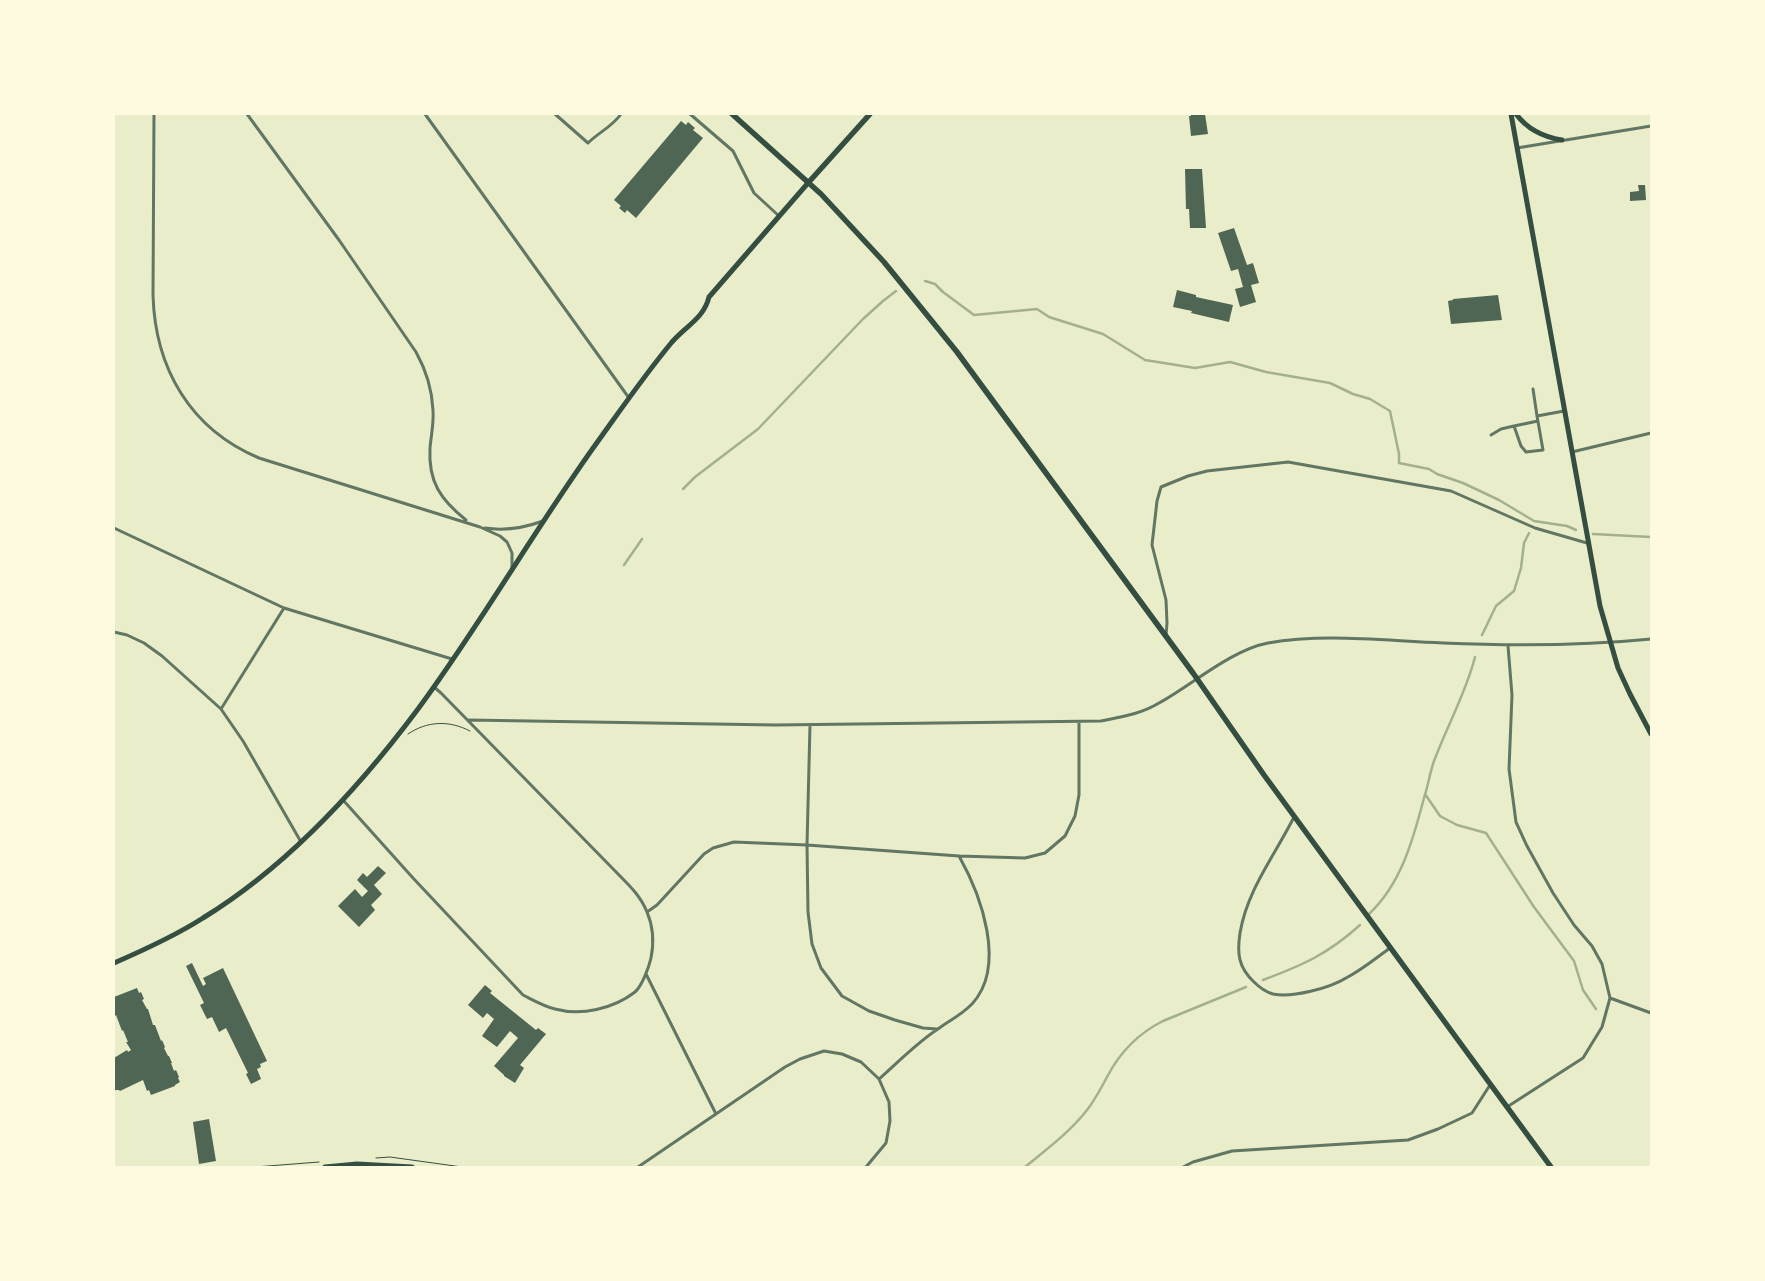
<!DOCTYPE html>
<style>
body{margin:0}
#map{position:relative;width:1765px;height:1281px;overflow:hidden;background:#e9edc9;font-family:"Exo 2",sans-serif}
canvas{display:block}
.frame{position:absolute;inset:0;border:115px solid #fefae0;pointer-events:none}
</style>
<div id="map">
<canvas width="1765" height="1281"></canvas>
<div class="frame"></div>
</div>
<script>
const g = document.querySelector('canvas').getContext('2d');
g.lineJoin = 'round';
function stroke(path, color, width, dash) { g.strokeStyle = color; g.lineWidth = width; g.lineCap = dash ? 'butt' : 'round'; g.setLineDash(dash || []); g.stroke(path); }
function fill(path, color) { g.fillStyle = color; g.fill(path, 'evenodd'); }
stroke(new Path2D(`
 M925,281L935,284L943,292L974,315L1037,309L1049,317L1103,334L1145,360L1195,368L1230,362L1266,372L1330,383L1353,394L1370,399L1390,411L1399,454V463L1429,469L1437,474L1463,483L1499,500L1534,521
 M683,489L695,477L758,429L863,319L883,301L896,291
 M1534,521L1567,526L1576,530
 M1593,534L1651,537
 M624,565L642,539
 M1482,635L1496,606L1514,591L1521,568L1524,543L1529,533
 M1425,794L1440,816L1457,825L1486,833L1534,907L1574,961L1583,990L1596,1009
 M1369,914C1401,884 1413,840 1424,798C1428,786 1430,772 1434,761C1447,726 1466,693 1475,657
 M1263,980C1303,965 1328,954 1360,925
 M1025,1167C1047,1149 1070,1132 1087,1110C1095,1100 1101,1088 1107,1077C1120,1052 1137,1034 1163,1021L1246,987`), '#a3b18a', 2.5);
fill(new Path2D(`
 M1191,114H1205L1208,134L1191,136L1189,116H1191Z
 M681,121L686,125L688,122L695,128L693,130L703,138L636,218L627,210L625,213L619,208L621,206L614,200Z
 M1185,169H1202L1206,228H1190L1189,209H1186Z
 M1638,185H1645L1646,200L1630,201V192L1639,191Z
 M1234,228L1247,265L1253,263L1259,283L1251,285L1256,302L1240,307L1235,289L1243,287L1238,269L1231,271L1218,233Z
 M1177,290L1196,295V297L1233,305L1229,322L1191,313L1192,311L1173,307Z
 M1498,295L1502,320L1451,324L1448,301L1453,300V299Z
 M378,866L386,873L374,885L382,894L371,905L375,910L359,927L338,906L355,889L362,897L368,891L357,880L363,873L367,877Z
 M192,963L203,986L206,984L203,978L223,968L267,1061L260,1064L261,1067L257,1069L261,1079L251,1084L246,1074L248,1073L226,1028L219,1032L212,1017L207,1019L200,1005L204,1003L186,966Z
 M485,985L492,991L490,993L536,1030L538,1028L546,1034L520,1065L524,1068L515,1083L504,1076V1075L494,1066L518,1038L510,1031L497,1047L482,1036L494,1019L487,1013L483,1018L468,1005Z
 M137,988L139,993L141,992L144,999L142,1000L147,1009H148L153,1025H155L161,1041L162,1040L165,1047L164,1048L168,1056H169L172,1063H171L174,1071L176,1070L179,1077L178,1078L180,1082L175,1085V1086L151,1095L149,1090L147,1091L143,1080L120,1091L119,1090H114V1058L127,1050L128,1052L131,1050L126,1042H128L123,1030L122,1031L116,1015L114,1017V997Z
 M209,1119L216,1161L199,1164L193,1122Z`), '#4f6655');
stroke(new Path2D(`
 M408,734C427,721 449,720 470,731
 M376,1158L390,1157L462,1167
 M114,1167H121
 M255,1167L319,1162`), '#344e41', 1);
stroke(new Path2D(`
 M154,114L153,295C155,368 190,429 259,458L480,527L500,536L507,542L512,553V568
 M247,114L339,240L416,352C426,370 432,389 433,410C434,423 431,436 430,448C428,482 441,500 466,520
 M425,114L629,398
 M555,114L588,143C599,132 612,127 621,114
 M690,114L733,151L754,193L779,216
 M1517,148L1651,126
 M1533,389L1537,416
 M1514,426L1538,421
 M1491,435L1501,429L1514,426L1521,446L1526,452L1543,450L1537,416L1564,411
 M1572,452L1651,433
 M114,528L284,608L452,659
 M485,528C505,531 524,528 543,521
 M114,632L127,635L144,643L162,656L221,709L243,741L301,842
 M1166,636L1167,623L1166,600L1152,545L1157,501L1161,487L1188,476L1207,471L1288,462L1451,491L1535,528L1587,543
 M221,709L284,608
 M468,720L775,725L1101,721C1121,717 1141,714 1159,703C1192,685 1231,650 1268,643C1324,633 1386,641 1443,643C1513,646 1581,646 1651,639
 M810,725L807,845L808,912L812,944L821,968L842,996L869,1011L895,1020L923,1028L937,1029
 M343,800L413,878L523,995C533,1000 543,1006 555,1009C581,1016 613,1009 635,992C642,986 649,967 651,958C654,943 653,926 647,912C641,897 631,887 620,876L441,693L434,687
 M1294,817C1275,855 1247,890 1240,933C1237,953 1238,967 1254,982C1259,987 1266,992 1273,994C1292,998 1330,988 1346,978C1362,970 1376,958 1390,948
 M647,912L657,905L704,854L713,848L734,842L807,845L959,856L1025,858L1045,853L1065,836L1075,816L1079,795V723
 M646,974L716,1114
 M1610,998L1651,1013
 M879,1079C897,1063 919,1041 938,1029C951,1019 959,1017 972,1004C1007,966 981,895 959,856
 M1507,1107L1583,1058L1602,1027L1610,998L1602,964L1592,946L1574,925L1553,893L1527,846L1516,822L1509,769L1512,695L1508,646
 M638,1167L785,1067L800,1059L824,1051L842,1054L861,1062L879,1079L889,1102L890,1121L886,1143L866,1167
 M1183,1167L1193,1162L1232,1151L1408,1140L1438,1129L1472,1113L1490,1085`), '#617663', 3);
stroke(new Path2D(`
 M1511,114L1600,606L1618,668L1630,694L1651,734
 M1516,114C1528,130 1543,137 1562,140
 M114,963C144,950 175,936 203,918C288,866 359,788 418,709C483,621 537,525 601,437C624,405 647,372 672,342C686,326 704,318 709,297L808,183
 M325,1167L357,1164L412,1167`), '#344e41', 5);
stroke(new Path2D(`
 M808,183L870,114`), '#344e41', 5.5);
stroke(new Path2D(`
 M732,114L821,194L884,262L957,352L1193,673L1264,775L1551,1167`), '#344e41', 5.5);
</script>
